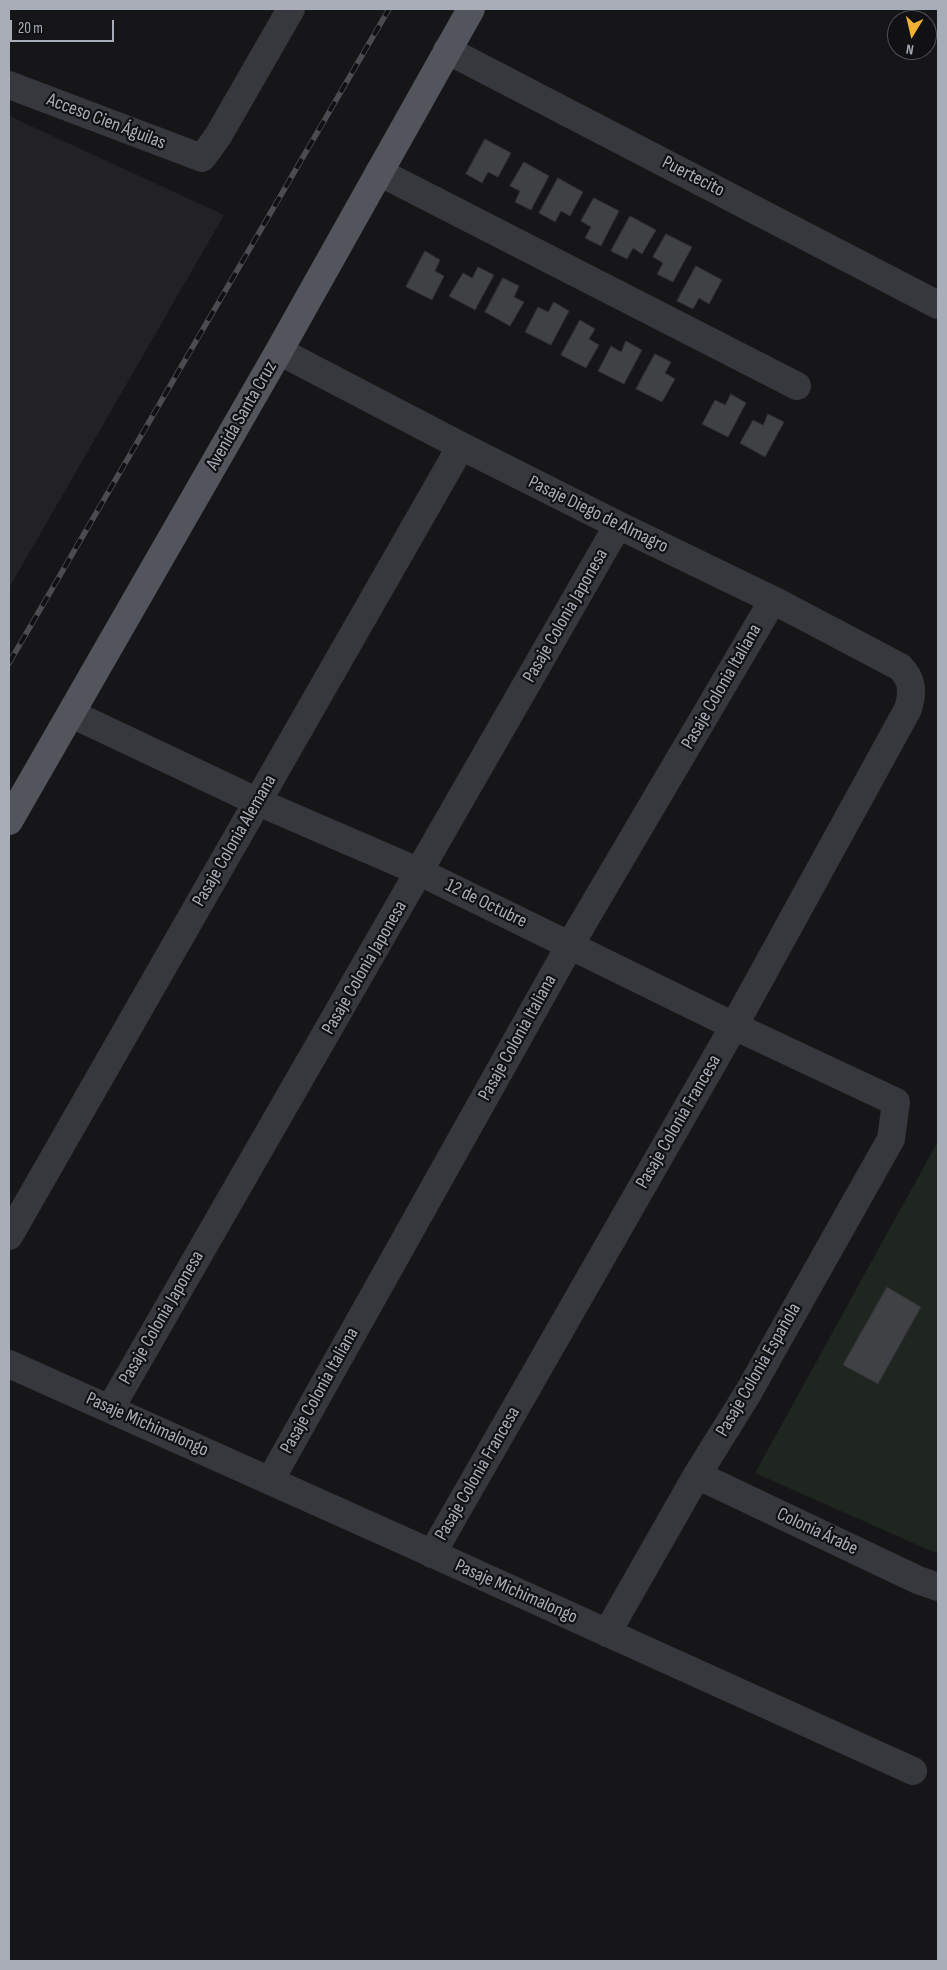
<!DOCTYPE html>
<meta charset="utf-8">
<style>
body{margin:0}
#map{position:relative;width:947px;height:1970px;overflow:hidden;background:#161618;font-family:"Sofia Sans Condensed",sans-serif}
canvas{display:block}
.frame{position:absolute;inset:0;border:10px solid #a8adb8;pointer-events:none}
.north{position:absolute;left:887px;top:10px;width:50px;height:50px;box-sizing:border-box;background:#111113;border:1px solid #4d4f55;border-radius:50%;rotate:189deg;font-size:14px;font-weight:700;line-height:20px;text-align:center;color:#a8adb8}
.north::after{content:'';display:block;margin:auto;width:18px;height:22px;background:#f2b134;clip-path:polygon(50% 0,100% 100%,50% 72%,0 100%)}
.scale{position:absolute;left:10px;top:20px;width:104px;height:22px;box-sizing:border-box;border:2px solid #a8adb8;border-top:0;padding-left:6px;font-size:15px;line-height:18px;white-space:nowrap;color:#a8adb8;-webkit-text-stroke:4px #111113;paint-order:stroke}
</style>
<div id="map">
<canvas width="947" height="1970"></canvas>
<div class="frame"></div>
<div class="north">N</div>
<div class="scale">20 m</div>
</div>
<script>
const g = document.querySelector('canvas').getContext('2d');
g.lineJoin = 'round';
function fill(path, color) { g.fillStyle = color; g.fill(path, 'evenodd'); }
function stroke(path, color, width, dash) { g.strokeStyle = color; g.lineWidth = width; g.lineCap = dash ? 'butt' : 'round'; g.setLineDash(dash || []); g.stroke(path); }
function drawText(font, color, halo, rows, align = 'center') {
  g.font = font + ' "Sofia Sans Condensed",sans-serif'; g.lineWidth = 4.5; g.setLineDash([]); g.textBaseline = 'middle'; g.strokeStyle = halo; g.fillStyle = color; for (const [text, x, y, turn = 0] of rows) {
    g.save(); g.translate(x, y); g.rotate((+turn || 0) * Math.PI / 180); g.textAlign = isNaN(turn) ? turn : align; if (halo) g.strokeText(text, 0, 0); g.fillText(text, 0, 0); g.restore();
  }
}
fill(new Path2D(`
 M9,116L224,215L9,588Z`), '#222225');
fill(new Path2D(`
 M938,1141V1554L755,1473Z`), '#1e261f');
const building = new Path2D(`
 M485,139L511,153L498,177L488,172L482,183L466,174Z
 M524,162L549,176L531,210L515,202L520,191L510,186Z
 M558,178L583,192L570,216L561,211L555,222L539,213Z
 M594,198L619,211L601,246L585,238L591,227L581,221Z
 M630,216L656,230L642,254L633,248L627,259L611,251Z
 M666,234L692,247L673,282L657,274L663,263L653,257Z
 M425,251L440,260L435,271L444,276L432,300L406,287Z
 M696,266L722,280L709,304L699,298L693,309L677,301Z
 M478,267L494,275L475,310L449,296L463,273L472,278Z
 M503,278L519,286L514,297L524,302L510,326L485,312Z
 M554,302L569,311L551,345L525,332L538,307L548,312Z
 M580,320L595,329L589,339L599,345L586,368L561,355Z
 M626,341L642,350L624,384L598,371L611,346L621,352Z
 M655,354L671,362L665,373L675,379L662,402L636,389Z
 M731,394L746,403L728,437L702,424L715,400L725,405Z
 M768,414L784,422L765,457L740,443L753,420L763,425Z
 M887,1287L921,1307L878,1384L843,1365Z`);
fill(building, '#404145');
stroke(building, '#303034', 1);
stroke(new Path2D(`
 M447,50L938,305
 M9,85L202,158L218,136L291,9
 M379,172L797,386
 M279,351L461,446L618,525L773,600L900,667C913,680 913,692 908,709L734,1026L432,1554
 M72,714L258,802L420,872L734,1026L896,1102L891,1139L748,1393L697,1475L607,1633
 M9,1236L461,446
 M9,1364C311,1498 612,1635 913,1771
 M110,1409L618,525
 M697,1475L918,1580L938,1587
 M271,1479L570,945L773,600`), '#37383d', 28);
stroke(new Path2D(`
 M9,821L279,351L471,9`), '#53555c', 28);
const rail = new Path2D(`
 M9,663L389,9`);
stroke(rail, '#4a4c52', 5.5);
stroke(rail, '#111113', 4, [11]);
drawText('19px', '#a8adb8', '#111113', [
 ["Acceso Cien Águilas",106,122,21],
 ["Puertecito",693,177,27],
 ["Avenida Santa Cruz",242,416,-60],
 ["Pasaje Diego de Almagro",598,515,26],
 ["Pasaje Colonia Japonesa",566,616,-60],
 ["Pasaje Colonia Italiana",722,687,-60],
 ["Pasaje Colonia Alemana",235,841,-60],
 ["12 de Octubre",486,904,26],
 ["Pasaje Colonia Japonesa",365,968,-60],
 ["Pasaje Colonia Italiana",518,1038,-61],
 ["Pasaje Colonia Francesa",679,1122,-60],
 ["Pasaje Colonia Japonesa",162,1318,-60],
 ["Pasaje Colonia Española",759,1370,-60],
 ["Pasaje Colonia Italiana",320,1391,-61],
 ["Pasaje Michimalongo",147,1425,24],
 ["Pasaje Colonia Francesa",478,1474,-60],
 ["Colonia Árabe",817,1532,25],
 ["Pasaje Michimalongo",516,1592,24]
]);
</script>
